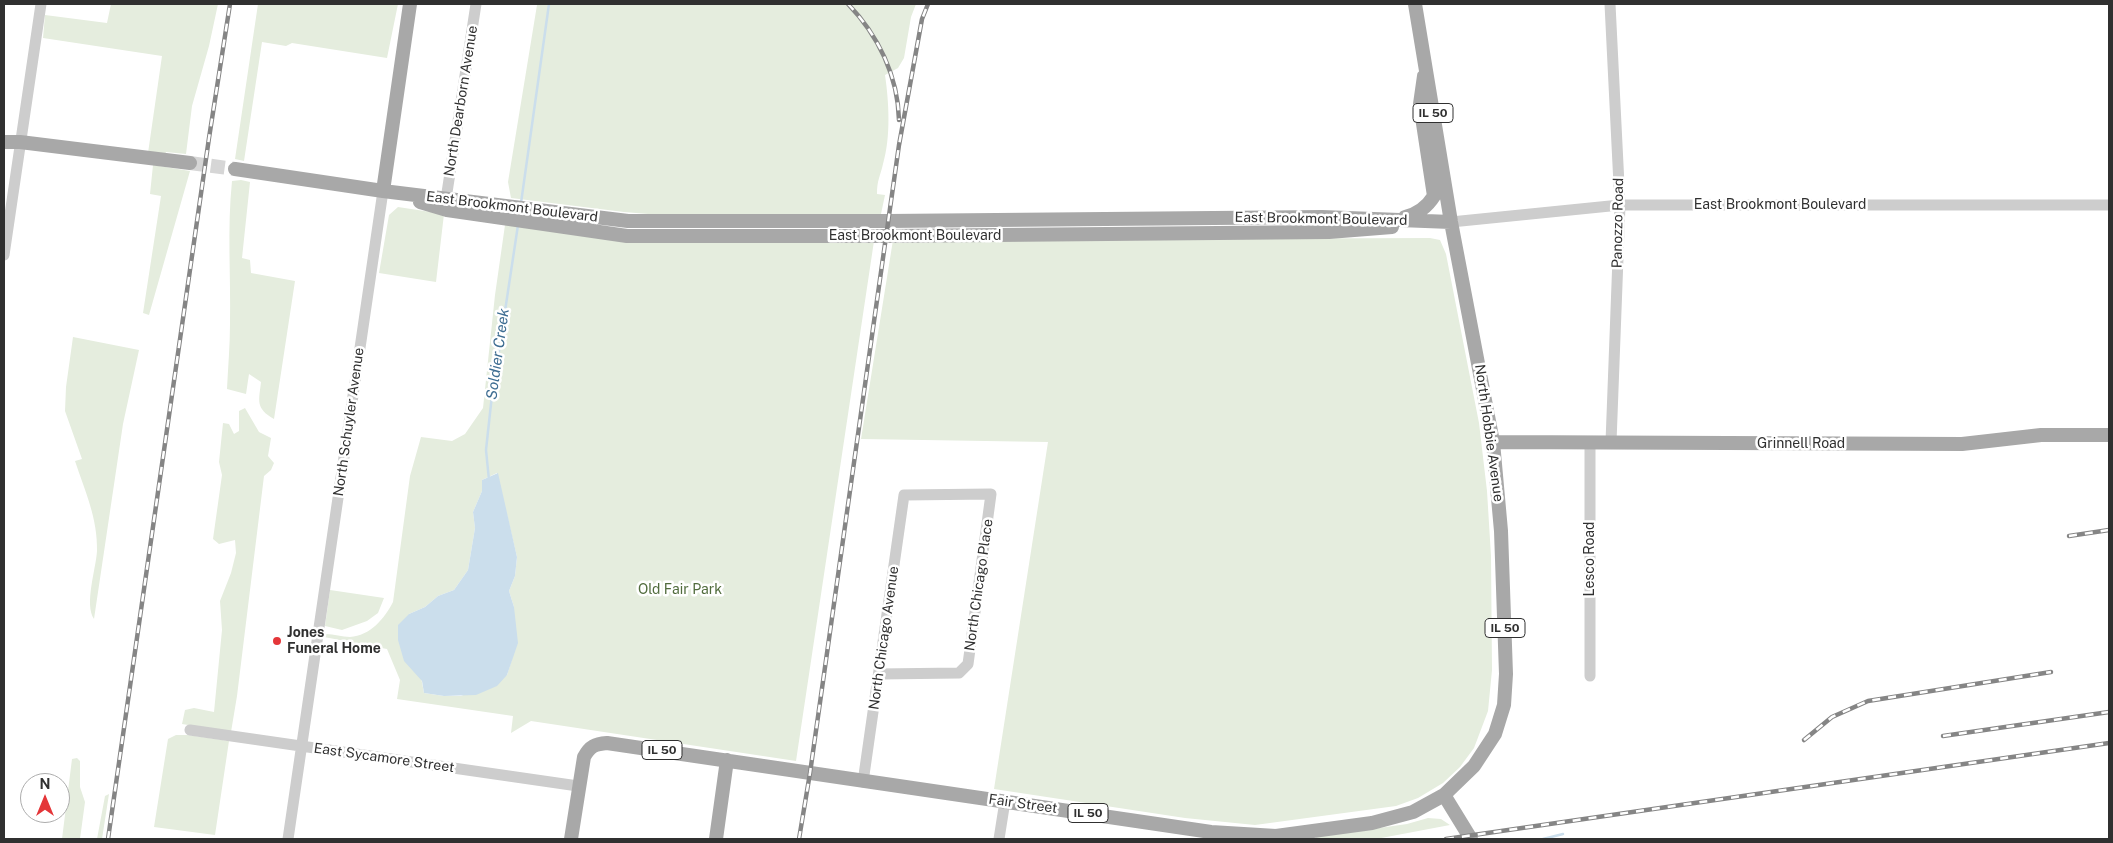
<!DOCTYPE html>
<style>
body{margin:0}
#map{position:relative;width:2113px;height:843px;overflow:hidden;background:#fff;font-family:"Public Sans",sans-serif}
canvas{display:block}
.frame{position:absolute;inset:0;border:5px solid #303030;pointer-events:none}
.north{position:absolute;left:20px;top:773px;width:50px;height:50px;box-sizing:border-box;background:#fff;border:1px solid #acacac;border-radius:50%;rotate:0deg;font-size:14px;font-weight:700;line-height:20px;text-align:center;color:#303030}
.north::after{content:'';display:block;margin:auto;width:18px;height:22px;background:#e43639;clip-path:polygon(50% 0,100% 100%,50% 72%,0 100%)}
</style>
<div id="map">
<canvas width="2113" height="843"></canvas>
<div class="frame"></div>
<div class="north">N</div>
</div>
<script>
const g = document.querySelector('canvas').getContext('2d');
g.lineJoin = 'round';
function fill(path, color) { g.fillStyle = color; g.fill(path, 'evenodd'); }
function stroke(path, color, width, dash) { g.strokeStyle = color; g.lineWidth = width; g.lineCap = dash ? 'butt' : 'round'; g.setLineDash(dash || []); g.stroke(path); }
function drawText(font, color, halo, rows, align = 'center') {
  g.font = font + ' "Public Sans",sans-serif'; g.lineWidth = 5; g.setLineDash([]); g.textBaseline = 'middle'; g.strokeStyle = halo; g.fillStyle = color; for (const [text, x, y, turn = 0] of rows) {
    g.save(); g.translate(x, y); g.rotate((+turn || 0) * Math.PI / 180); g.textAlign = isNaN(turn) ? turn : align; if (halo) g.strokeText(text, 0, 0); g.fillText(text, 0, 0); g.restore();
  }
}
fill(new Path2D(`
 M111,4H218L209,46L192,106L186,154L166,152L165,155L148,153L162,56L43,38L45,15L107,23Z
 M258,4H398L387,58L292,43L286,46L262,42L244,161L235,159Z
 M534,4H916L911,17L904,58L898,68L885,75C889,102 891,137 883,164C880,177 877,180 877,194L885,195L881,214L660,215L624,212L511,198L508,182L537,5Z
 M153,165L190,171L149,315L143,313L161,196L150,194Z
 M241,180L250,182L242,258L250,260L251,273L295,281L274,419C255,408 259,401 261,382L249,374L246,394L227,389C228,367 230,345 230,324C231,276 227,229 232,181Z
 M398,207L444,214L436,282L379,273L389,215Z
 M505,225L874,241L796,761L531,721L511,733L513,716L397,699L400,680L387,649L324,637L326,634C334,634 342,637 350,637C370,636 385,618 393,602L410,476L421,437L452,441L465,434L483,408L495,295ZM497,473L517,557L515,576L509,591L514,607L512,659L507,675L461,696H444L424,693L409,614L425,607L438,596L454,590L468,570L475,528L473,512L482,491V480Z
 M1430,238L1440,240L1446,254L1479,423L1487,491L1491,556L1492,670L1488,711L1474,748L1460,767L1443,783L1418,798L1396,806L1255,825L1185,818L994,789L1048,442L861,439L893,240Z
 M73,337L139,350L123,424L94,619C84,604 96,569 97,551C98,519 85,491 75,461L82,459L65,411L66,387Z
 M245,408L259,432L271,438L268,456L274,463L271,470L264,476L237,696L231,732L182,724L185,710L194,708L214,712L222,630L220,601L231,573L236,553L235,540L219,544L213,539L222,475L219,462L223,423L229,424L234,434L239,431V411Z
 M330,590L384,598L378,613L367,621L342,630L325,626Z
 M176,735H188L229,741L215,835L154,827L168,739Z
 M77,758L80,761V787L85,802L80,839H62L72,759Z
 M109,794L102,839H97L105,796Z
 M1428,818L1441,819L1450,825L1376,839H1316V837L1407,824Z`), '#e5edde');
fill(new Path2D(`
 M498,473L517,557L515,576L509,591L514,607L518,643L507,675L497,686L476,695L444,696L424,693L422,681L404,661L398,640V625L409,614L425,607L438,596L454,590L468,570L475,528L473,512L482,491V480Z`), '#cbdeec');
stroke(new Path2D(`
 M521,203L549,4
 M489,480L486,450L491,404L518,225
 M1543,839L1563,834`), '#cbdeec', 2.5);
stroke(new Path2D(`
 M190,163L235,169`), '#d6d6d6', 14, [14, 7]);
stroke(new Path2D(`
 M1610,4L1620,205L1611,442
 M446,199L476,4
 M1451,222L1620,205H2109
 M4,255L41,4
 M1590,676V442
 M190,730L578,786
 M863,782L904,495L991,494L968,664L959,673L879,674
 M288,839L383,191
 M999,839L1005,801`), '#cdcdcd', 11);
stroke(new Path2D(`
 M4,142H20L190,163
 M235,169L383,191L628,221H888L1322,217L1451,222
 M383,191L410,4
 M420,202L447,210L627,236H886L1329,232L1392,227
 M1405,217C1418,214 1427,207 1434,196L1420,104L1424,76
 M1493,442L1962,444L2041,435H2109
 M1444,795L1471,839
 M571,839L584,757C590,746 595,744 607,743L1211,832L1276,836L1372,823L1413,812L1444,795L1474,766L1495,734L1504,705L1506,674L1501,531L1493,442L1451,222L1415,4
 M716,839L727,760`), '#a8a8a8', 14);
const rail = new Path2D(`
 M848,4C878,35 898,76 899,120
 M2069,536L2109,530
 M1943,736L2109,712
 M1804,740L1832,717L1868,701L2051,672
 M108,839L209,138L230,4
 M799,839L810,773L899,145L922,19L928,4
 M1446,839L2109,743`);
stroke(rail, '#858585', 4.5);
stroke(rail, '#fff', 2.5, [8]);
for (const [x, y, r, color] of [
 [277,641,5,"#e43639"]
]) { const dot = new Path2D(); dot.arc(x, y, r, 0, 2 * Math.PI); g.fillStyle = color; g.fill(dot); stroke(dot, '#fff', 2); }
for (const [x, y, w] of [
 [1433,113,40],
 [1505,628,40],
 [662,750,40],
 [1088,813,40]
]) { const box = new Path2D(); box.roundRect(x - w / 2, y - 9.5, w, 19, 4); g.fillStyle = '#fff'; g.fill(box); stroke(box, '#303030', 1); }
drawText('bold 12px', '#303030', null, [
 ["IL 50",1433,113],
 ["IL 50",1505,628],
 ["IL 50",662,750],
 ["IL 50",1088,813]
]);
drawText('14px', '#303030', '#fff', [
 ["North Dearborn Avenue",461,101,-81],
 ["East Brookmont Boulevard",1780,205],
 ["East Brookmont Boulevard",512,207,7],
 ["East Brookmont Boulevard",1321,219,1],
 ["Panozzo Road",1618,223,-89],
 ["East Brookmont Boulevard",915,236],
 ["North Schuyler Avenue",349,422,-82],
 ["North Hobbie Avenue",1489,433,82],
 ["Grinnell Road",1801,444],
 ["Lesco Road",1590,559,-90],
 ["North Chicago Place",979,585,-82],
 ["North Chicago Avenue",884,638,-82],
 ["East Sycamore Street",384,758,8],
 ["Fair Street",1023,804,8]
]);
drawText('14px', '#516c3d', '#fff', [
 ["Old Fair Park",680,590]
]);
drawText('bold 14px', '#303030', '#fff', [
 ["Jones",287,633],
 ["Funeral Home",287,649]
], 'left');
drawText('italic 15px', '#3e6d92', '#fff', [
 ["Soldier Creek",498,354,-82]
]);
</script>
